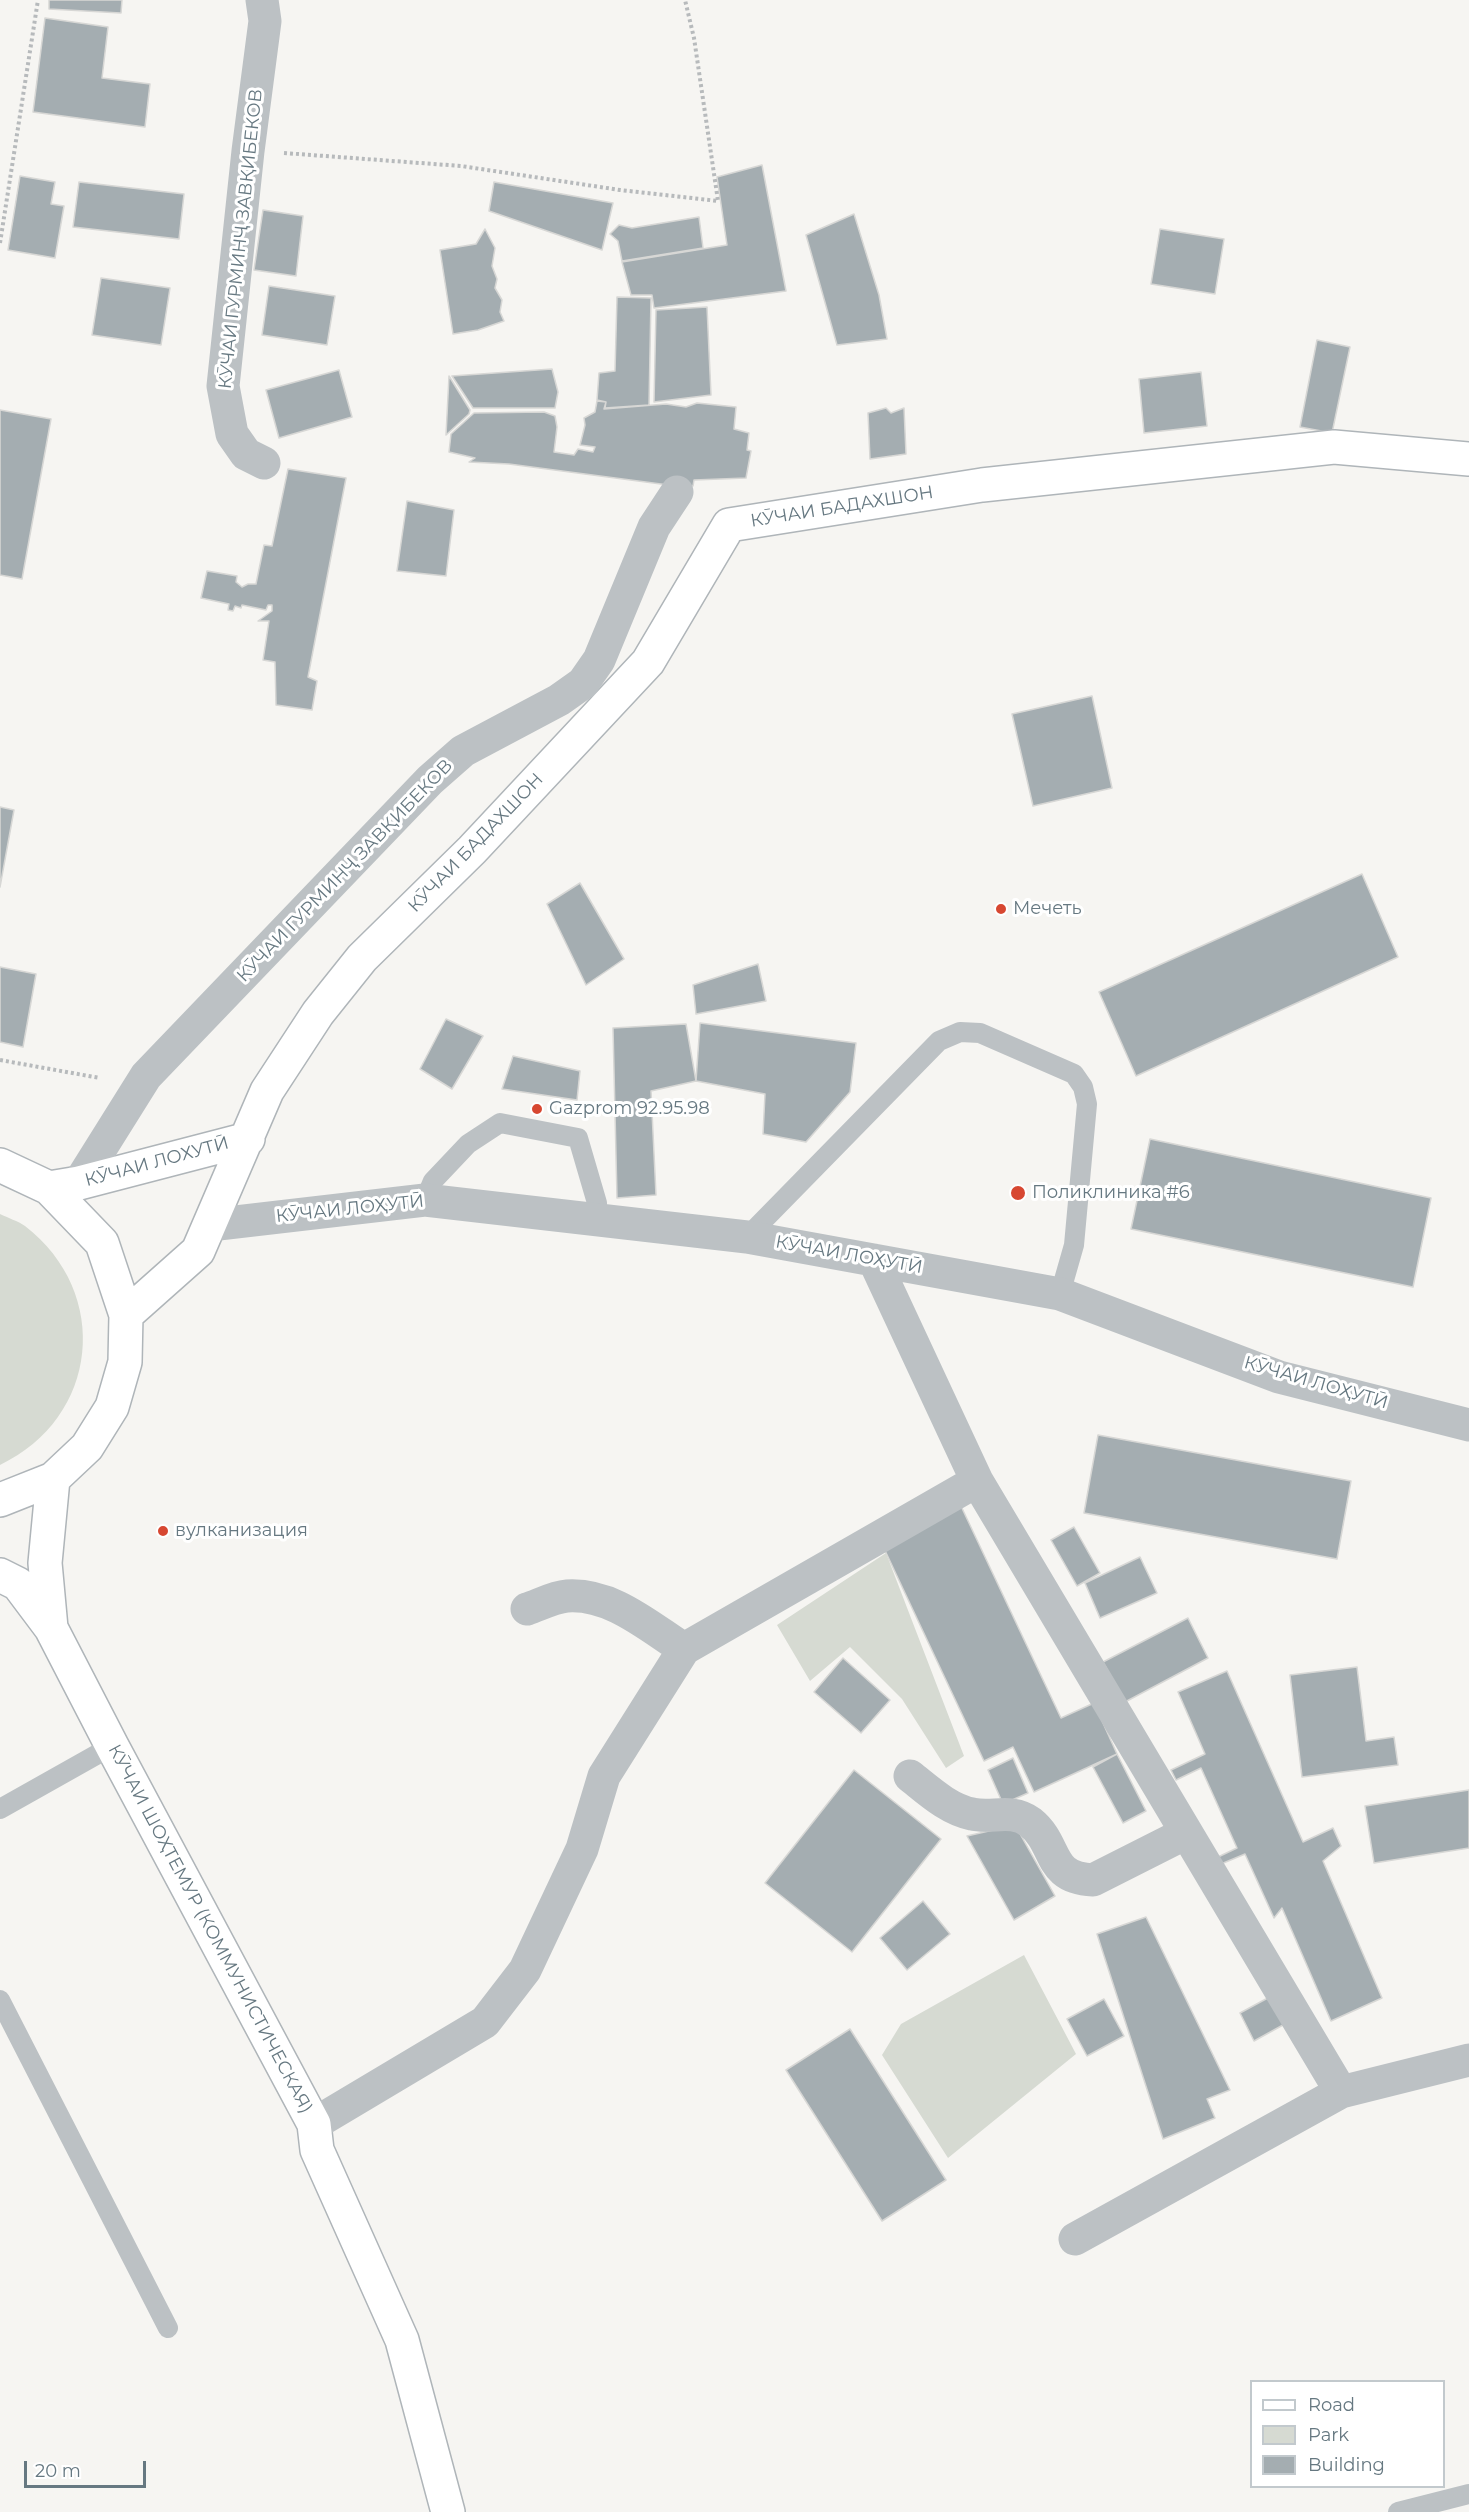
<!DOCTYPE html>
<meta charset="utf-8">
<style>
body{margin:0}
#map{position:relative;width:1469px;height:2512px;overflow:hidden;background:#f6f5f2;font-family:Montserrat,sans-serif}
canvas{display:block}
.legend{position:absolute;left:1250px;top:2380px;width:195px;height:108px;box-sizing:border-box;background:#fff;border:2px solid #c2c9cd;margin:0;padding:8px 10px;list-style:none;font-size:18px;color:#667881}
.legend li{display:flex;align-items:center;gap:12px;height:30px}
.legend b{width:30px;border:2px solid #c2c9cd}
.scale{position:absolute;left:24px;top:2461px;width:122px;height:27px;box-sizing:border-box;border:3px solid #667881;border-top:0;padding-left:8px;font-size:18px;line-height:21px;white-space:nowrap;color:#667881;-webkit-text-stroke:4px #fff;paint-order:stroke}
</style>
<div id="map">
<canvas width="1469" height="2512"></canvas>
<ul class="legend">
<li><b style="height:8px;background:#fff"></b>Road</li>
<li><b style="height:16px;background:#d6dad2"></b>Park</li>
<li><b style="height:16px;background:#a4adb1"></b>Building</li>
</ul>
<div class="scale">20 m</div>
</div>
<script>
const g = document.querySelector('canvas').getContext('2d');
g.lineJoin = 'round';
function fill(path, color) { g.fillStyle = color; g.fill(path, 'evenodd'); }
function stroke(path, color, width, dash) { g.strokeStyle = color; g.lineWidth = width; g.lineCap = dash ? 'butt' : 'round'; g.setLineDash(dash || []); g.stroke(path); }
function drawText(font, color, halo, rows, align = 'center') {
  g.font = font + ' Montserrat,sans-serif'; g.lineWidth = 6; g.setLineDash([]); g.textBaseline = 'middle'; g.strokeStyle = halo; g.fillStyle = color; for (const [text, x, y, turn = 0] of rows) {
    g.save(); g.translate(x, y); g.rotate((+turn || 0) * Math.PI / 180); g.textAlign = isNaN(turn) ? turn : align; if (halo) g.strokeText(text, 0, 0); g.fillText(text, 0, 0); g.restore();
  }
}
fill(new Path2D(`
 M0,1214C8,1218 18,1221 25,1226C112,1293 99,1418 0,1465Z
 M886,1553L964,1756L946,1768L902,1699L850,1647L810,1681L777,1625Z
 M1024,1955L1076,2054L948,2158L882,2055L901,2024Z`), '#d6dad2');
const building = new Path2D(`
 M49,0H122L121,13L49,9Z
 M45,18L108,27L102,78L150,84L145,127L33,112Z
 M762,165L786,291L654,308L652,295H631L622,262L727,245L717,177Z
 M20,176L55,182L51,204L64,206L55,258L8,250Z
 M79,182L184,194L179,239L73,227Z
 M494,182L613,203L602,250L489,211Z
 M263,210L303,216L296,276L254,270Z
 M854,214L879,295L887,339L837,345L806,235Z
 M699,217L703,248L622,261L618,241L610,234L619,225L632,228Z
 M485,229L495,248L492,266L497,279L495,288L502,300L500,312L504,321L478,330L453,334L440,250L476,244Z
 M1160,229L1224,239L1215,294L1151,284Z
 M101,278L170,288L161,345L92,335Z
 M269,286L335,296L327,345L262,335Z
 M617,297L651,298L649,405L605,408L606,402L597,400L599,373L615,371Z
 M707,307L711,395L654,402L656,310Z
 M1317,340L1350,347L1332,433L1300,427Z
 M552,369L558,392L555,408H473L452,376Z
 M339,370L352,417L279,438L266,390Z
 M1201,372L1207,426L1144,433L1139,379Z
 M449,376L470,410L469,414L446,435Z
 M597,401L606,402L604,409L666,404L686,407L697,403L736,407L734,429L749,433L747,450L751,451L746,478L694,480L693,486H676L509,464L469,462L475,458L449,452L451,434L474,413L544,412L555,416L557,427L554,452L574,455L578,449L593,452L595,447L580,445L585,425L584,418L595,412Z
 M886,408L891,413L904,408L906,454L870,459L868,413Z
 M0,410L51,419L22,579L0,575Z
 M288,469L346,478L308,677L317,681L312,710L276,705L275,662L263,660L269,621H258L272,611V605H268L266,610L242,605L241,608L235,606L233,611L228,610L229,604L201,598L207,571L237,576L236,582L242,587L248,584H256L264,545L272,546Z
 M407,501L454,510L446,576L397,571Z
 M1092,696L1112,788L1033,806L1012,714Z
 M0,807L14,810L0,887Z
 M1362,874L1398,957L1136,1076L1099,992Z
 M580,883L624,959L586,985L547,904Z
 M758,964L766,1001L696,1014L693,985Z
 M0,967L36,974L23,1047L0,1042Z
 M446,1019L483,1036L452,1089L420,1069Z
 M700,1023L856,1043L850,1092L806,1142L763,1134L765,1094L696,1081Z
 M686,1024L696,1081L651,1091L656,1195L617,1198L613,1028Z
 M513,1056L580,1071L577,1100L502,1089Z
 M1150,1139L1431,1198L1413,1287L1131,1229Z
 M1098,1435L1351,1481L1337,1559L1084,1513Z
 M960,1504L1061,1718L1094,1703L1117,1754L1034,1792L1013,1747L984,1761L881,1542Z
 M1074,1527L1100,1573L1077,1586L1051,1540Z
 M1140,1557L1157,1593L1100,1618L1085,1583Z
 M1188,1618L1208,1658L1125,1702L1103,1662Z
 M843,1658L890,1700L861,1733L814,1692Z
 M1357,1667L1366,1741L1394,1737L1398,1765L1302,1777L1290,1675Z
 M1227,1671L1303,1842L1333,1828L1341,1846L1323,1861L1382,1998L1331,2021L1282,1908L1274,1918L1245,1854L1221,1864L1218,1857L1237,1848L1201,1768L1176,1780L1171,1770L1205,1754L1178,1692Z
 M1117,1754L1146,1811L1123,1823L1093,1767Z
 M1013,1758L1028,1793L1003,1804L988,1770Z
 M854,1770L941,1839L852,1952L765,1883Z
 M1469,1790V1848L1374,1863L1365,1806Z
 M1015,1825L1055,1896L1014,1920L967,1836Z
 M923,1901L950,1934L907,1970L880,1938Z
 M1146,1917L1230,2090L1207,2099L1215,2118L1163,2139L1097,1934Z
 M1277,1993L1292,2020L1254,2041L1240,2013Z
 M1104,1999L1124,2036L1087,2056L1067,2019Z
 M850,2029L946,2180L882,2221L786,2070Z`);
fill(building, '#a4adb1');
stroke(building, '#d7d7d5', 1.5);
const secondary = new Path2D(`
 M0,1165L49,1188L102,1243L126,1315L125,1362L112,1407L87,1447L53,1479L0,1500
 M49,1188L79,1183L248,1139
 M126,1315L198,1251L267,1091L318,1013L362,958L472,850L648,662L729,525L982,485L1334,447L1469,459
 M53,1479L45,1563L51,1628L112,1746L314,2124L317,2150L402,2340L448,2512
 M0,1575L18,1584L51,1628`);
stroke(secondary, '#afb5b9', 36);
stroke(new Path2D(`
 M284,153L461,166L620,190L718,201L694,38L685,0
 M0,243L38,0
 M0,1060L100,1078`), '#b7babc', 4, [3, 3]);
stroke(new Path2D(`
 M425,1200L433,1181L468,1144L500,1123L578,1138L597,1203V1219
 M747,1237L939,1041L960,1032L980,1033L1074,1074L1083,1087L1087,1104L1074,1245L1060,1294
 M0,1809L112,1746
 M0,2000L168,2328
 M1398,2512L1469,2494`), '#bcc1c4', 20);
stroke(new Path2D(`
 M262,0L265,21L248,151L223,386L232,434L246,454L264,463
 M79,1183L146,1076L430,780L463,751L559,700L583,683L599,660L654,527L677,492
 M210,1225L425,1200L747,1237L1060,1294L1279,1377L1469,1425
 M874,1260L977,1481L1341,2092
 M527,1609C539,1605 554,1597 567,1596C611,1593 648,1626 684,1649
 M910,1776C929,1791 948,1809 972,1814C992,1819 1011,1808 1030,1822C1059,1845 1046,1878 1093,1880L1186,1833
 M314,2124L485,2022L525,1970L582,1849L604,1776L684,1649L977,1481
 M1075,2239L1341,2092L1469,2060`), '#bcc1c4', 33);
stroke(secondary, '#fff', 33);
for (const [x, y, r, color] of [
 [1001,909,6,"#d74731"],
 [537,1109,6,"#d74731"],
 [1018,1193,8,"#d74731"],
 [163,1531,6,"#d74731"]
]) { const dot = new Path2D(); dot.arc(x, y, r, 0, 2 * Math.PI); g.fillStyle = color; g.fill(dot); stroke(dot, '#fff', 2); }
drawText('18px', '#667881', '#fff', [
 ["КӮЧАИ ГУРМИНҶ ЗАВҚИБЕКОВ",241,239,-84],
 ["КӮЧАИ БАДАХШОН",842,507,-9],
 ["КӮЧАИ БАДАХШОН",476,843,-46],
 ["КӮЧАИ ГУРМИНҶ ЗАВҚИБЕКОВ",345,871,-46],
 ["КӮЧАИ ЛОХУТӢ",157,1162,-15],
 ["КӮЧАИ ЛОҲУТӢ",350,1209,-6],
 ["КӮЧАИ ЛОҲУТӢ",849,1255,10],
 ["КӮЧАИ ЛОҲУТӢ",1316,1383,16],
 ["КӮЧАИ ШОҲТЕМУР (КОММУНИСТИЧЕСКАЯ)",210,1929,62]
]);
drawText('18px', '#667881', '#fff', [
 ["Мечеть",1013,909],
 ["Gazprom 92.95.98",549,1109],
 ["Поликлиника #6",1032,1193],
 ["вулканизация",175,1531]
], 'left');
</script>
